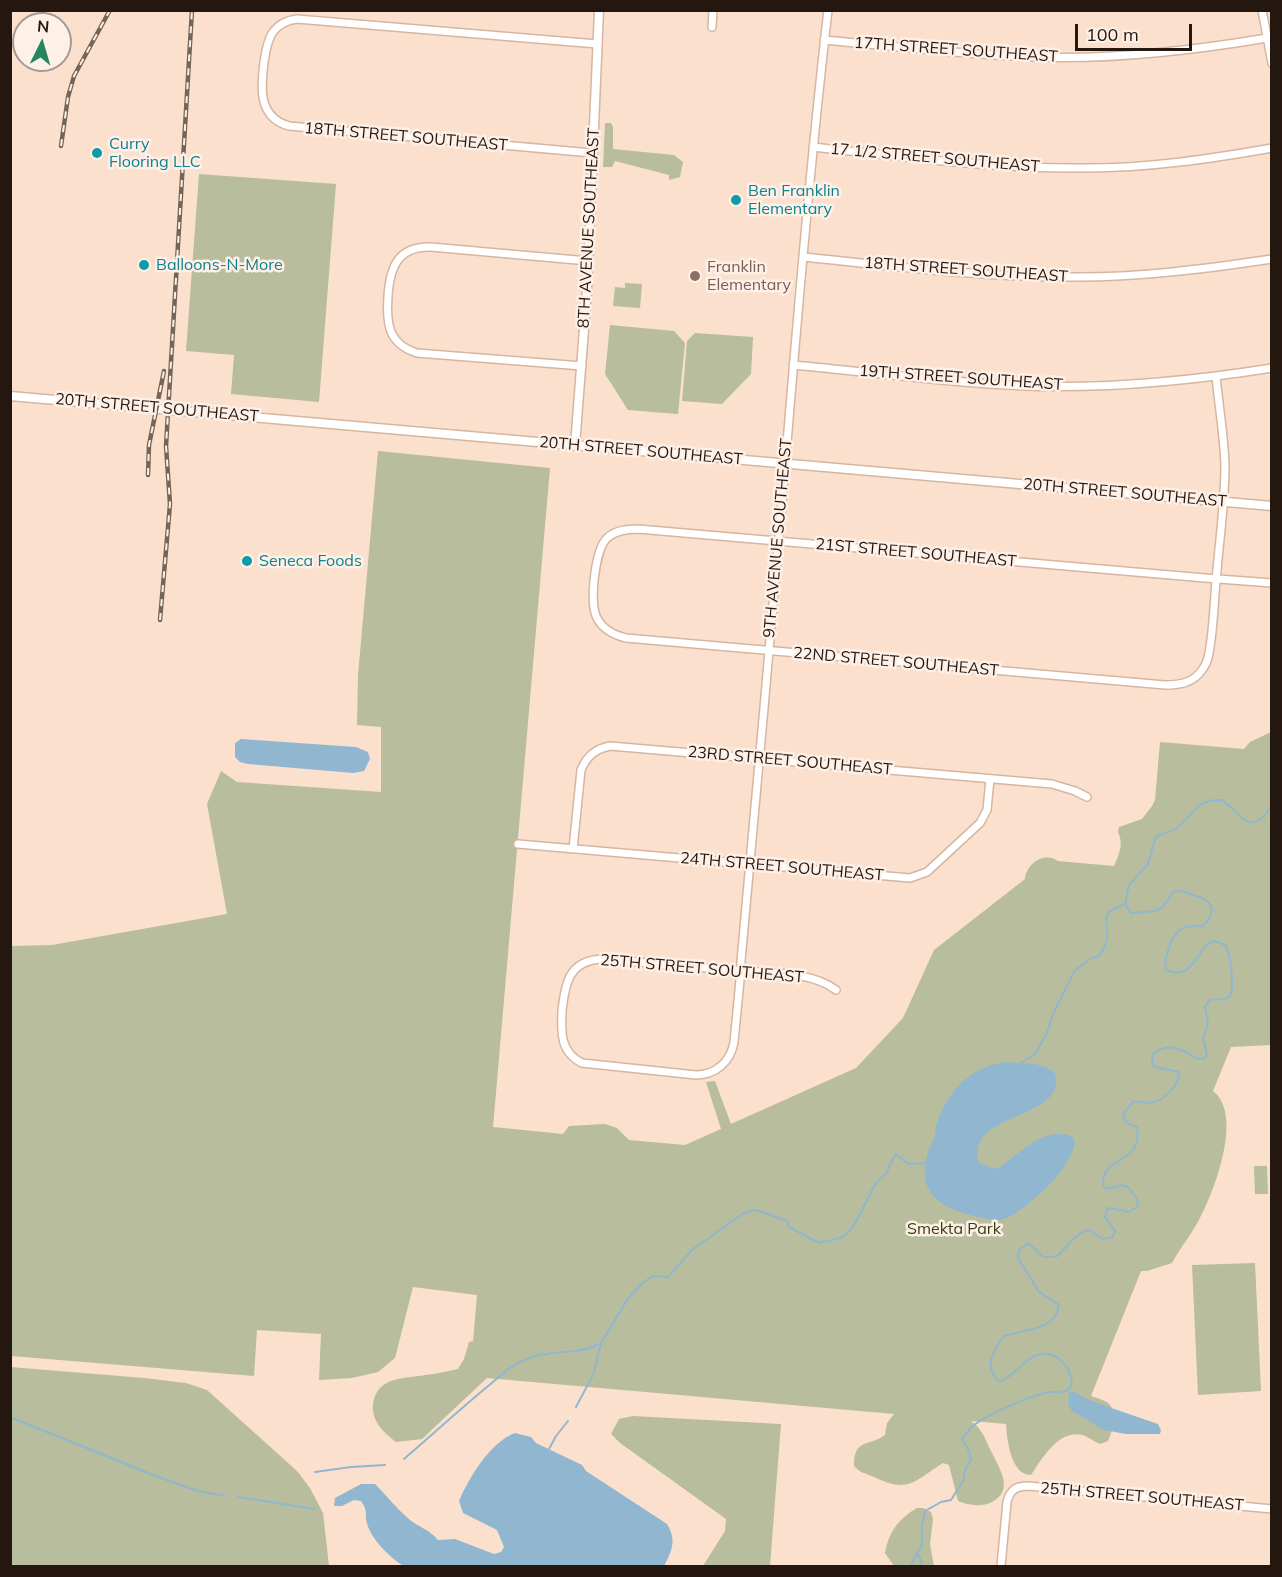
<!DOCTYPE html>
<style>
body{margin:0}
#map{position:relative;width:1282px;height:1577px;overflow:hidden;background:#fbe0ce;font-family:Mulish,sans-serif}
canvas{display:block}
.frame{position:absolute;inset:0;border:12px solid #23170f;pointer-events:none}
.north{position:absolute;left:12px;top:12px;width:60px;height:60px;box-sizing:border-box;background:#fef0e7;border:2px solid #a69991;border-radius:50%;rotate:5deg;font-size:16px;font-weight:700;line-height:24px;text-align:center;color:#23170f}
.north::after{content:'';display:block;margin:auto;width:21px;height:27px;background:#258760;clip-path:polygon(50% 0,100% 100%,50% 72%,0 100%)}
.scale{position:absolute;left:1075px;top:24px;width:117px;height:27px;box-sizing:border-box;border:3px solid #23170f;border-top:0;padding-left:8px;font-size:18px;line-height:21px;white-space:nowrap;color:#23170f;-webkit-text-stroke:4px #fef0e7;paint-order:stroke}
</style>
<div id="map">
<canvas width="1282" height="1577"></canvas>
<div class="frame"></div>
<div class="north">N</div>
<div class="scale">100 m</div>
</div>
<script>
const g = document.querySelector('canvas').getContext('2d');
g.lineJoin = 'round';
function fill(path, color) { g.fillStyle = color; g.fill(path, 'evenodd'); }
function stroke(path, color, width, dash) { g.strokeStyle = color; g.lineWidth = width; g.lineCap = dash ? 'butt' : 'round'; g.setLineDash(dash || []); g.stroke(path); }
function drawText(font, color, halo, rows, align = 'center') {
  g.font = font + ' Mulish,sans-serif'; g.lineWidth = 5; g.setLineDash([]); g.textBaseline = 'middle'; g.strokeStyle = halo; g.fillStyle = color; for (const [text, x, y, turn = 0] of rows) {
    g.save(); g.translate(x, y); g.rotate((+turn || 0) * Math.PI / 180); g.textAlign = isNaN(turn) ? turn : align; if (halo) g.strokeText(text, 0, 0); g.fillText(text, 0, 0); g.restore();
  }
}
fill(new Path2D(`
 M605,123H611L613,127V149L674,155L683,162L680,177L669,180V175L615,161L612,167H603Z
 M199,174L336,184L319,402L231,394L234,355L186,351Z
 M625,283L642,284L640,308L613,306L615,287L625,288Z
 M610,325L674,331L685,343L678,414L628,410L605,374Z
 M695,333L753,337L751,374L722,404L682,401L687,341Z
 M378,451L550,468L493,1127L563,1134L569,1126L605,1124L617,1128L629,1140L685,1145L721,1129L706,1082L715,1081L731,1124L856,1068L903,1018L934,950L1025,879C1026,864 1044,851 1058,861L1114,866C1119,855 1124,843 1118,832L1119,827L1142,819L1152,806L1155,800L1160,742L1244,749L1250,742L1271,732V1045L1231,1047L1213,1091C1244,1115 1214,1192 1199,1220C1191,1235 1180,1248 1172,1263L1147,1271H1141L1091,1396C1096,1398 1105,1400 1109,1404C1118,1413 1112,1432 1108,1441L1100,1444C1095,1442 1088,1437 1083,1435C1058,1429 1042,1459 1031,1475C1011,1475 1007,1441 1006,1424L971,1421C973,1423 978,1426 980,1430C985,1436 987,1444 991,1451C999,1468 1016,1491 990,1503C979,1507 968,1505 958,1501L949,1465L943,1463C914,1481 909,1494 874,1477C865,1473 860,1473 854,1466C854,1438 868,1447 885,1435L887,1423L894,1414L487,1378L422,1439L396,1442C384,1433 371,1421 373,1404C377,1376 404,1379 425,1375C436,1374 447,1371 458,1369L464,1359L469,1342L473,1341L477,1295L413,1287L395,1358L378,1372L352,1378L319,1380L321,1334L257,1330L254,1376L11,1356L10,946L52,945L227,914L207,804L221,771L237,782L381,792V727L357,725L358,675Z
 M1254,1166H1267L1268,1194H1255Z
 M1255,1263L1261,1391L1198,1395L1192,1265Z
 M10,1367L144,1378L186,1383L207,1390L297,1471L310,1488L323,1513L329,1566H11Z
 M633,1416L781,1424L770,1566H703L725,1531L726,1519L620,1443L611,1434L619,1419Z
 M917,1508H923L931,1512L933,1519L930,1544L934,1566H894L885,1553C888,1533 899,1518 917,1508Z`), '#b7bd9d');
fill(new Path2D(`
 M241,739L356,747L368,752L370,759L364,771L353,773L248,764L240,762L235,757V743Z
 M1005,1062L1035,1064L1046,1067L1055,1073C1068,1121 964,1111 979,1163L996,1169L1000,1167C1020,1152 1048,1124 1073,1137L1075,1143C1070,1165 1049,1187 1031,1201C1004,1223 1004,1223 970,1215C930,1204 915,1185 931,1144C932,1141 934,1140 935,1136C936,1132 935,1127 937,1123C948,1090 971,1067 1005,1062Z
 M1069,1392H1074L1091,1401L1158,1424L1161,1430L1160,1434H1126L1104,1430L1071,1410L1068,1404Z
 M515,1433L531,1437L536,1443L582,1465L586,1471L667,1524C677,1540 672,1551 664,1566H404C391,1559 370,1538 367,1523C364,1512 369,1513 361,1501L354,1500L342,1506H334L335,1498L361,1484H375C387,1496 397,1509 410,1520C419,1527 430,1530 438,1540L455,1539L494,1554L501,1552L504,1547L497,1530L463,1513L459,1501C469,1478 490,1442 515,1433Z`), '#90b7cf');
stroke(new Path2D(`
 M1272,783V793
 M1021,1063L1035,1054L1047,1033L1052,1016L1075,970L1090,959L1099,956C1102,951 1107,945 1107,938C1109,917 1097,915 1125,904
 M576,1407L593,1375L601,1343L627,1300L641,1284L653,1276L668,1277L692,1250L742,1214L753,1210L759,1211L787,1221L789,1227L819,1243C826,1241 835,1240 842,1237C861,1227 866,1187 887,1173L889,1166L896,1154L908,1164L927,1163
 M10,1417L158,1477L198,1491L225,1496
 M549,1449L556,1436L568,1421
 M404,1459C432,1435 459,1410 487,1387C500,1376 512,1364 529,1358C552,1349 577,1356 599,1344
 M315,1472L351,1467L385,1465
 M238,1497L315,1509
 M918,1554L922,1563L919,1566
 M910,1566L922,1545V1526L925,1511L941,1502L951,1500L964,1479L965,1470L971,1460L969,1451L962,1439C966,1434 969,1429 974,1425C989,1414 1033,1394 1051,1392C1055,1391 1057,1393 1061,1392C1083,1389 1066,1359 1052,1355C1029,1348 1020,1373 1001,1381L996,1379C984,1364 994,1350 1004,1336C1024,1330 1057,1330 1059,1305L1039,1292L1018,1258L1019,1250L1029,1243L1043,1257H1056C1064,1251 1080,1227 1091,1231C1094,1233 1099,1237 1103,1239L1113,1237L1115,1231L1105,1217L1107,1209L1110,1208L1129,1212L1138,1206L1137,1199L1128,1187L1122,1185L1106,1189L1103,1185C1101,1155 1144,1165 1137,1127C1129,1124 1125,1124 1123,1114L1133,1102C1138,1101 1142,1102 1147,1103C1162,1103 1179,1087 1179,1072L1155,1067L1152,1064L1153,1054C1168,1041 1184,1050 1197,1059L1205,1058L1207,1054L1203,1038L1208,1024L1205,1007L1210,1000C1215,999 1225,1000 1229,997C1235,992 1231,953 1225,946C1222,942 1217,942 1212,941C1194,952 1194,981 1166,970C1163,960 1171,937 1180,930C1185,925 1196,927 1203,926C1219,909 1212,900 1193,895C1186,893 1181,890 1174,891L1162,908L1155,911L1131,913L1125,904L1129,885L1148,864L1156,836C1163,834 1172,832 1178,827C1196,813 1195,799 1222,800C1242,814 1250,840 1272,805`), '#90b7cf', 2);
const minor = new Path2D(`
 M828,10C810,166 797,322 784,479C771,640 755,800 741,961L740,980L734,1042C731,1061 716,1075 696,1075L582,1063C560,1052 561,1032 562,1011C565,983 569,960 603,959L730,970C762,973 810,970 836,990
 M1262,10L1272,63
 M712,27L713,10
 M824,40C894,46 964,55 1034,57C1112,60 1190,51 1267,38
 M813,147C904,157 995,169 1086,168C1148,168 1210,159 1272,148
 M592,153L289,126C278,123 269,116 265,105C259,90 264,45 273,32C279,24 288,20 297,19L597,44
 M804,257C891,266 979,277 1067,277C1136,278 1204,269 1272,259
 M793,365C870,372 948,383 1025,386C1108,389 1190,381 1272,368
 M582,366L417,353C388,344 386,323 388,296C390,267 398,246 431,247L588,261
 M1216,377C1219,406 1224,436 1225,465C1225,500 1220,536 1217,570C1214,598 1214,626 1209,653C1208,659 1206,665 1202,670C1193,683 1180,685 1165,685L626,638C614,635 603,630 597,618C589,602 595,550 607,538C616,530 627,529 638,529L1205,578L1272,583
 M518,844L910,878L927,872L980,823L987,810L990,779
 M573,849L581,770C587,756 595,749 610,746L1052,784L1075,791L1087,797
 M1001,1566L1007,1502C1010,1490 1016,1486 1028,1486L1272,1509`);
const tertiary = new Path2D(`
 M10,396L1272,506
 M575,446L587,290L599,10`);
stroke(minor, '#d6b6a0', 10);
stroke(tertiary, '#d6b6a0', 11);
stroke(minor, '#fff', 7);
stroke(tertiary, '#fff', 8);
const rail = new Path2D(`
 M61,146L68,97L74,76L110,10
 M148,475L149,445L164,371
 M160,620L170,504L166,446L192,10`);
stroke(rail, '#756458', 4.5);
stroke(rail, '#fef0e7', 2, [7]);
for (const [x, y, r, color] of [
 [97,153,6,"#0f9aa8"],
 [736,200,6,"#0f9aa8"],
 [144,265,6,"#0f9aa8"],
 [695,276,6,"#8d6e63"],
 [247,561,6,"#0f9aa8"]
]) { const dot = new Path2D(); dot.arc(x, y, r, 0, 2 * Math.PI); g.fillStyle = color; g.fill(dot); stroke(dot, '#fef0e7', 2); }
drawText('16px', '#23170f', '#fef0e7', [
 ["17TH STREET SOUTHEAST",956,50,4],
 ["18TH STREET SOUTHEAST",406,137,5],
 ["17 1/2 STREET SOUTHEAST",935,158,5],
 ["8TH AVENUE SOUTHEAST",589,228,-87],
 ["18TH STREET SOUTHEAST",966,270,4],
 ["19TH STREET SOUTHEAST",961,378,4],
 ["20TH STREET SOUTHEAST",157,408,5],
 ["20TH STREET SOUTHEAST",641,451,5],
 ["20TH STREET SOUTHEAST",1125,493,5],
 ["9TH AVENUE SOUTHEAST",778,538,-85],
 ["21ST STREET SOUTHEAST",916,553,5],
 ["22ND STREET SOUTHEAST",896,662,5],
 ["23RD STREET SOUTHEAST",790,761,5],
 ["24TH STREET SOUTHEAST",782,867,5],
 ["25TH STREET SOUTHEAST",702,969,5],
 ["25TH STREET SOUTHEAST",1142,1497,5]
]);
drawText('16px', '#0d838f', '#fef0e7', [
 ["Curry",109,144],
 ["Flooring LLC",109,162],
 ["Ben Franklin",748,191],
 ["Elementary",748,209],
 ["Balloons-N-More",156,265],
 ["Seneca Foods",259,561]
], 'left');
drawText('16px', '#785e54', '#fef0e7', [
 ["Franklin",707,267],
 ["Elementary",707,285]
], 'left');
drawText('16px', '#393f10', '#fef0e7', [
 ["Smekta Park",954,1229]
]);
</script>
